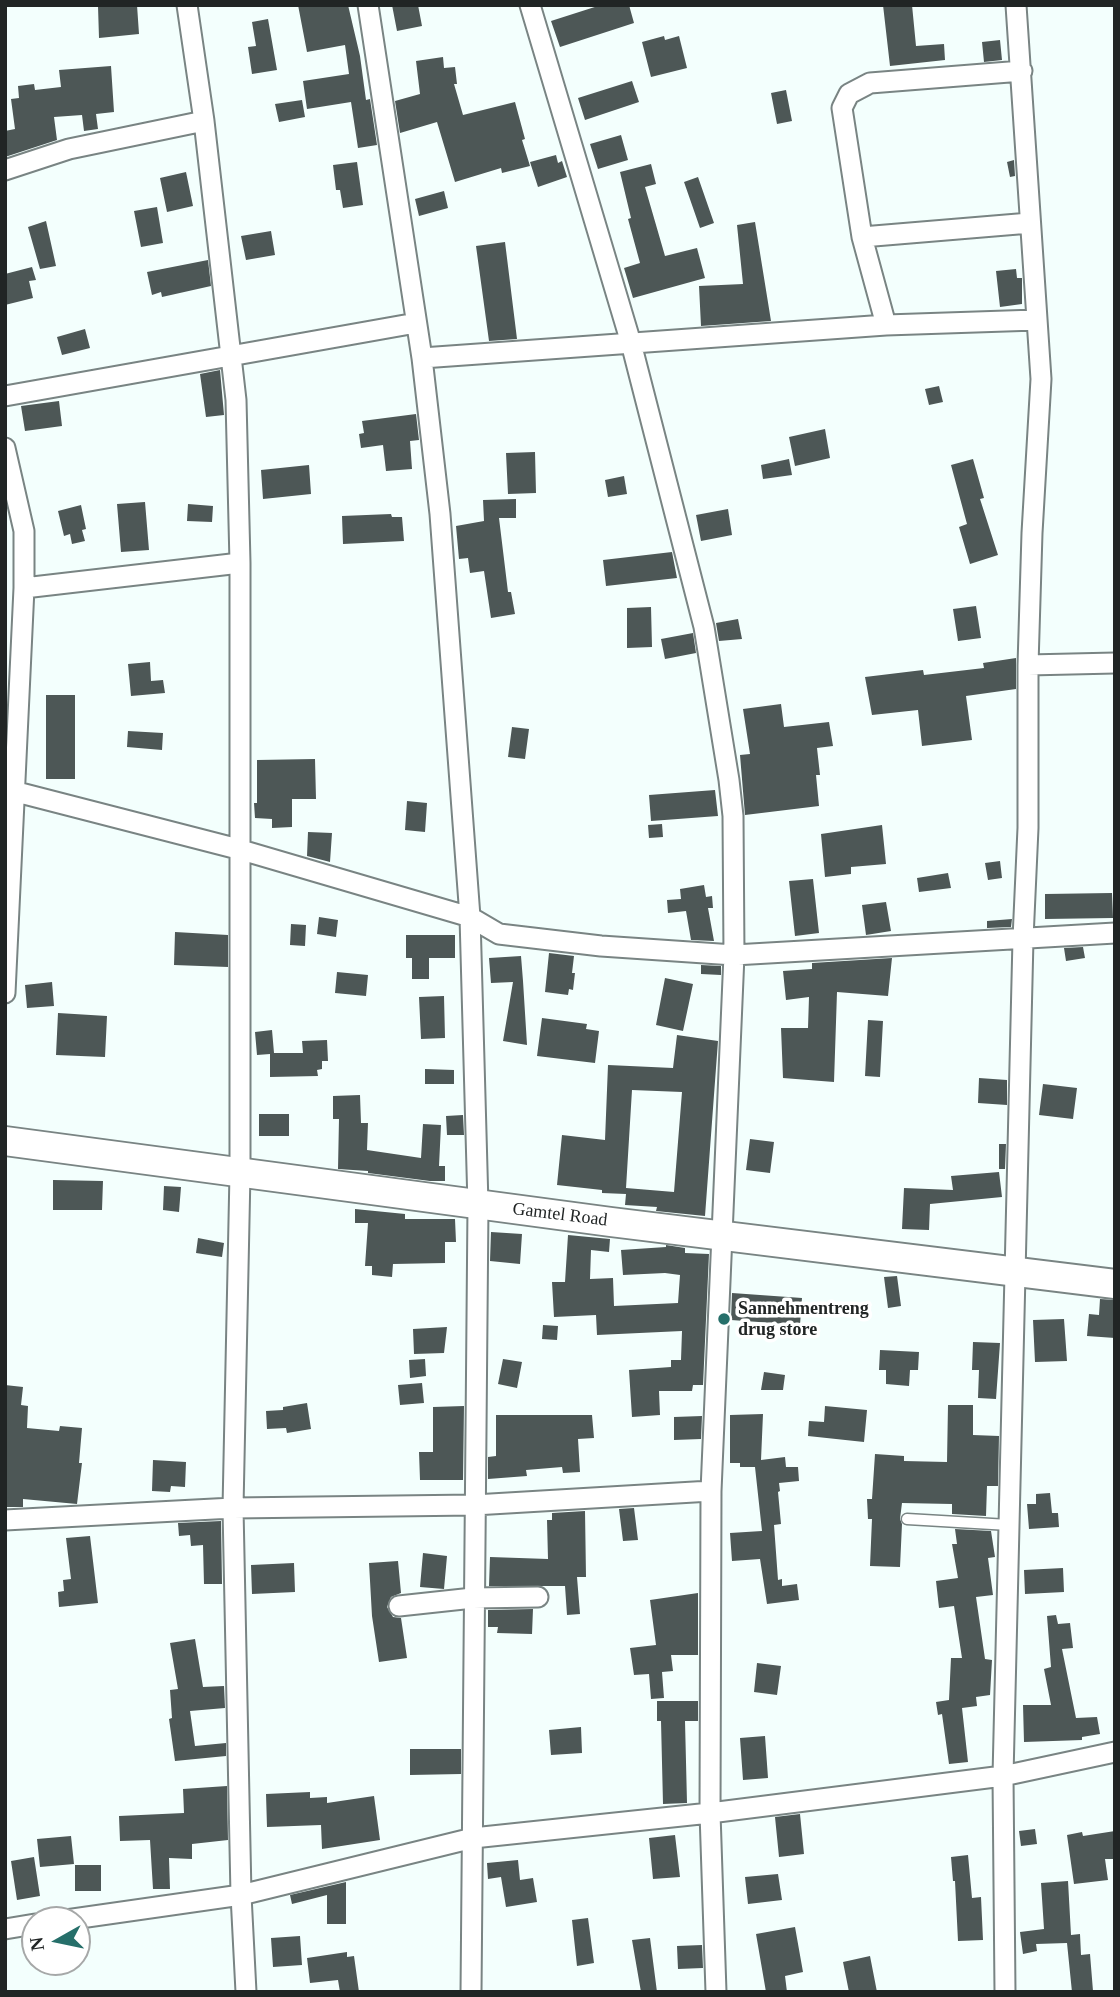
<!DOCTYPE html>
<style>
body{margin:0}
#map{position:relative;width:1120px;height:1997px;overflow:hidden;background:#f3fffd;font-family:Georgia,serif}
canvas{display:block}
.frame{position:absolute;inset:0;border:7px solid #212525;pointer-events:none}
.north{position:absolute;left:21px;top:1906px;width:70px;height:70px;box-sizing:border-box;background:#fff;border:2px solid #a6a8a8;border-radius:50%;rotate:261deg;font-size:19px;font-weight:700;line-height:28px;text-align:center;color:#212525}
.north::after{content:'';display:block;margin:auto;width:24px;height:32px;background:#266f6a;clip-path:polygon(50% 0,100% 100%,50% 72%,0 100%)}
</style>
<div id="map">
<canvas width="1120" height="1997"></canvas>
<div class="frame"></div>
<div class="north">N</div>
</div>
<script>
const g = document.querySelector('canvas').getContext('2d');
g.lineJoin = 'round';
function fill(path, color) { g.fillStyle = color; g.fill(path, 'evenodd'); }
function stroke(path, color, width, dash) { g.strokeStyle = color; g.lineWidth = width; g.lineCap = dash ? 'butt' : 'round'; g.setLineDash(dash || []); g.stroke(path); }
function drawText(font, color, halo, rows, align = 'center') {
  g.font = font + ' Georgia,serif'; g.lineWidth = 7; g.setLineDash([]); g.textBaseline = 'middle'; g.strokeStyle = halo; g.fillStyle = color; for (const [text, x, y, turn = 0] of rows) {
    g.save(); g.translate(x, y); g.rotate((+turn || 0) * Math.PI / 180); g.textAlign = isNaN(turn) ? turn : align; if (halo) g.strokeText(text, 0, 0); g.fillText(text, 0, 0); g.restore();
  }
}
fill(new Path2D(`
 M137,5L139,34L99,38L98,6Z
 M298,5H348L360,56L366,100L370,99L377,145L358,148L351,102L307,109L303,81L349,74L345,45L307,52Z
 M392,5H418L422,26L397,31Z
 M601,5H629L634,23L560,47L551,21Z
 M883,5H912L916,46L944,44L945,60L890,66Z
 M268,19L277,70L252,74L248,47L256,46L252,22Z
 M664,36L665,40L679,36L687,68L651,77L642,42Z
 M1000,40L1002,60L984,62L982,42Z
 M443,57L444,68L455,67L457,84H454L463,115L515,102L525,139L522,140L530,166L502,173L501,168L455,182L437,122L400,133L395,101L420,94L416,61Z
 M111,66L114,112L96,114L98,129L84,131L82,115L54,117L57,140L5,157V131L15,129L11,99L19,98L18,86L34,84L35,90L61,87L59,70Z
 M632,81L639,102L585,120L578,98Z
 M786,90L792,121L777,124L771,93Z
 M302,100L305,117L279,122L275,104Z
 M621,135L628,160L598,169L590,144Z
 M556,155L558,163L562,161L567,177L538,187L530,162Z
 M1014,160L1015,176L1010,177L1007,162Z
 M357,162L363,205L343,208L340,190H336L333,165Z
 M651,164L656,184L645,187L665,256L697,248L705,278L633,298L624,268L640,263L628,219L631,218L620,172Z
 M186,172L193,206L167,212L160,178Z
 M698,177L714,223L700,228L684,182Z
 M444,191L448,208L419,216L415,199Z
 M157,207L163,243L141,247L134,211Z
 M46,221L56,266L40,269L28,227Z
 M755,222L771,321L701,326L699,286L743,284L737,225Z
 M271,231L275,255L246,260L241,236Z
 M505,242L517,339L489,341L476,246Z
 M208,260L211,286L162,297L161,292L152,295L147,272Z
 M32,267L36,280L29,281L33,298L5,305V274Z
 M1016,269L1017,278H1022V304L1000,307L996,271Z
 M85,329L90,348L62,355L57,337Z
 M220,370L224,415L206,417L200,374Z
 M939,386L943,402L929,405L925,389Z
 M59,401L62,426L25,431L21,406Z
 M416,414L419,440L410,441L412,469L386,471L383,445L361,448L359,434L364,433L362,421Z
 M825,429L830,458L795,466L789,437Z
 M535,452L536,493L508,494L506,453Z
 M789,459L792,475L763,479L761,465Z
 M973,459L984,498L980,499L998,555L970,564L959,527L967,524L951,465Z
 M309,465L311,494L263,499L261,470Z
 M624,476L627,494L608,497L605,480Z
 M516,499V518H499L508,592H511L515,614L491,618L484,571L470,573L468,558L459,559L456,526L484,521L483,500Z
 M145,502L149,550L121,552L117,504Z
 M188,504L213,506L212,522L187,521Z
 M81,505L86,529L82,530L85,541L72,544L70,534L64,536L58,511Z
 M728,509L732,535L701,541L696,515Z
 M391,514L392,517H402L404,541L343,544L342,516Z
 M672,552L677,578L606,586L603,560Z
 M976,606L981,638L958,641L953,609Z
 M651,607L652,647L627,648V608Z
 M738,619L742,639L719,641L716,623Z
 M693,633L696,653L665,659L661,639Z
 M1016,658V689L966,696L972,740L922,746L918,710L872,715L865,677L923,670L924,675L984,668L983,663Z
 M150,662L151,681L163,680L165,693L131,696L128,664Z
 M46,695H75V779H46Z
 M781,704L784,727L829,722L833,746L817,748L820,775H816L819,806L745,815L740,755L750,754L743,709Z
 M512,727L529,729L525,759L508,757Z
 M128,731L163,733L162,750L127,747Z
 M315,759L316,799H292V827L272,828V819L255,818L254,803H257V760Z
 M715,790L718,816L651,821L649,795Z
 M407,801L427,803L425,832L405,830Z
 M662,824L663,837L649,838L648,825Z
 M882,825L886,864L851,867V874L825,877L821,834Z
 M308,832L332,833L330,862L307,856Z
 M1000,861L1002,878L988,880L985,863Z
 M948,873L951,888L919,892L917,878Z
 M813,879L819,933L795,936L789,881Z
 M704,885L706,897L712,896L713,908H708L714,941L691,940L686,911L668,913L667,900L681,899L680,889Z
 M1112,893L1113,918L1045,919V894Z
 M886,902L891,931L866,935L862,905Z
 M319,917L338,920L336,937L317,934Z
 M1012,919L1011,927L987,928V921Z
 M291,924L306,925L305,946L290,945Z
 M175,932L228,935V967L174,965Z
 M406,935H455V958H429V979H412V958H406Z
 M1083,947L1085,958L1066,961L1064,948Z
 M549,953L574,956L572,973H575L573,990L569,989L568,995L545,992Z
 M521,956L523,981L527,1045L503,1041L513,982L491,983L489,958Z
 M892,958L888,996L837,992L834,1082L783,1078L781,1028H808L809,997L786,1000L783,971L812,969V963Z
 M701,965L721,966V975L701,974Z
 M337,972L368,975L366,996L335,993Z
 M665,978L693,984L683,1031L656,1025Z
 M52,982L54,1006L27,1008L25,985Z
 M444,996L445,1038L421,1039L419,997Z
 M58,1013L107,1016L105,1057L56,1055Z
 M542,1018L587,1024L586,1029L599,1031L595,1063L537,1056Z
 M868,1020L883,1021L880,1077L865,1076Z
 M272,1030L274,1053H303L302,1041L327,1040L328,1061H322V1069L317,1070L318,1076L270,1077V1054L257,1055L255,1032Z
 M677,1035L718,1041L705,1216L656,1211L657,1207L625,1205L626,1194L602,1193V1190L557,1185L562,1135L605,1140L608,1065L673,1068ZM632,1090L682,1092L674,1192L626,1188Z
 M425,1069L454,1070V1084H425Z
 M979,1078L1007,1080V1105L978,1103Z
 M1043,1084L1077,1088L1073,1119L1039,1115Z
 M360,1095L361,1123H368L367,1150L421,1158L423,1124L441,1125L439,1166H445V1181H430L368,1173V1171L338,1169L339,1119H333V1096Z
 M259,1114H289V1136H259Z
 M463,1115L464,1135H447L446,1116Z
 M750,1139L774,1142L770,1173L746,1170Z
 M999,1144H1006L1005,1169H999Z
 M999,1172L1002,1197L930,1204L929,1230L902,1229L904,1188L953,1190L951,1176Z
 M53,1180L103,1181L102,1210H53Z
 M164,1186L181,1187L179,1212L163,1210Z
 M355,1209L405,1214V1219H455L456,1242H445V1263L393,1264L392,1277L372,1275V1266H365L368,1223H355Z
 M491,1232L522,1234L520,1264L490,1261Z
 M568,1235L610,1239L609,1252L591,1250L590,1279L613,1278L614,1306L678,1303L680,1275L665,1273L623,1275L621,1250L666,1247V1245L685,1248V1253L709,1254L703,1385H693L692,1391H659L660,1415L632,1417L629,1370L671,1367V1360H681L682,1331L597,1335L596,1315L554,1317L552,1282H565Z
 M198,1238L224,1243L222,1257L196,1253Z
 M897,1276L901,1306L888,1308L884,1277Z
 M732,1293L802,1298L800,1325L731,1320Z
 M1100,1299L1115,1300V1338L1087,1336L1089,1314L1099,1315Z
 M1064,1319L1067,1361L1035,1362L1033,1320Z
 M543,1325L558,1326L557,1340L542,1339Z
 M447,1327L444,1353L414,1354L413,1329Z
 M973,1342L1000,1343L996,1399L978,1398L979,1370H972Z
 M880,1350L919,1352L918,1370H910L909,1386L886,1384V1370H879Z
 M425,1359L426,1376L410,1378L409,1360Z
 M503,1359L522,1362L517,1388L498,1384Z
 M764,1372L785,1375L783,1390H761Z
 M422,1383L424,1403L400,1405L398,1385Z
 M5,1385L23,1387L21,1405L28,1406L27,1428L59,1431L60,1426L82,1428L79,1463H82L77,1504L23,1499V1507H5Z
 M307,1403L311,1429L287,1433L286,1428L267,1429L266,1411L283,1410V1407Z
 M948,1405H973V1435L999,1436L998,1486H987L986,1516L952,1514V1504L902,1503L900,1519L902,1524L900,1567L870,1566L872,1519H868L867,1499H872L875,1454L904,1456V1461L947,1462Z
 M464,1406L463,1480H420L419,1452H433V1407Z
 M825,1406L867,1410L864,1442L808,1436L809,1421L824,1422Z
 M763,1414L761,1460L785,1457L786,1467H798L799,1481L779,1483L780,1491L778,1492L781,1524L774,1525L778,1580L782,1579V1586L797,1584L799,1600L767,1604L760,1559L732,1561L730,1533L762,1531L755,1467H740V1463H730V1415Z
 M496,1415H592L594,1438L578,1439L580,1472L563,1473L562,1467L526,1470L527,1476L488,1479V1457L496,1456Z
 M702,1416L701,1439L674,1440V1417Z
 M153,1460L186,1462L185,1487L171,1486L170,1492L152,1491Z
 M1050,1493L1052,1513H1058L1059,1527L1029,1529L1027,1504H1036V1494Z
 M634,1508L638,1540L623,1541L619,1509Z
 M585,1511L586,1577H577L580,1614L567,1615L565,1586H489L490,1557L548,1559L547,1520H552V1513Z
 M221,1521L222,1584H204L203,1545L191,1546L190,1535L179,1536L178,1523Z
 M955,1529L991,1531L995,1557L988,1558L993,1595L976,1597L985,1659L992,1660L990,1695L976,1697L977,1706L962,1708L968,1762L949,1764L942,1714L938,1715L936,1702L949,1700L951,1658H962L954,1606L939,1608L936,1581L958,1578L952,1544H957Z
 M90,1536L98,1603L59,1607L58,1592L64,1591L63,1580L71,1579L66,1538Z
 M423,1553L447,1556L444,1589L420,1587Z
 M398,1561L401,1593L391,1597L387,1607L393,1617L401,1618L407,1658L379,1662L372,1616L369,1563Z
 M294,1563L295,1592L252,1594L251,1565Z
 M1063,1568L1064,1592L1025,1594L1024,1570Z
 M698,1593V1655H671L673,1671L662,1672L664,1698L651,1699L649,1674L634,1675L630,1648L656,1645L650,1600Z
 M533,1609L532,1634L497,1633L498,1627H488V1610Z
 M1056,1615L1058,1624L1070,1623L1073,1648L1062,1649L1076,1718L1097,1717L1100,1734L1082,1737V1740L1024,1742L1023,1705H1051L1044,1669L1051,1667L1047,1616Z
 M195,1639L203,1687L224,1686L225,1708L190,1711L195,1746L226,1743V1756L175,1761L169,1719L172,1718L170,1690L178,1689L170,1643Z
 M757,1663L781,1666L777,1695L754,1692Z
 M657,1701H698V1721H685L687,1803L663,1804L661,1721H657Z
 M581,1727L582,1753L551,1755L549,1730Z
 M765,1736L768,1778L743,1780L740,1738Z
 M410,1749H461V1774L410,1775Z
 M227,1786L228,1840L192,1844V1859L169,1858L170,1889H153L150,1840L120,1841L119,1816L184,1813L183,1789Z
 M310,1792V1798L327,1797V1803L374,1796L380,1840L322,1849L321,1825L267,1827L266,1794Z
 M800,1814L804,1854L779,1857L775,1817Z
 M1035,1829L1037,1844L1021,1846L1019,1831Z
 M1115,1831V1859H1105L1108,1880L1074,1884L1067,1835L1082,1832L1083,1836Z
 M675,1835L680,1877L653,1879L649,1838Z
 M71,1836L74,1864L40,1867L37,1839Z
 M968,1855L972,1898L981,1897L983,1940L958,1941L955,1881H953L951,1857Z
 M34,1857L40,1896L17,1900L11,1861Z
 M518,1860L520,1880L533,1878L537,1902L506,1907L501,1877L488,1879L487,1863Z
 M75,1865H101V1891H75Z
 M778,1874L782,1900L748,1904L745,1877Z
 M1068,1881L1071,1935L1080,1934L1081,1955L1090,1954L1093,1991L1072,1992L1067,1943L1036,1944L1037,1951L1023,1954L1020,1932L1044,1929L1041,1883Z
 M346,1882V1924H327V1895L292,1904L290,1895Z
 M588,1918L594,1963L577,1966L572,1920Z
 M795,1927L803,1972L785,1976L787,1992H766L756,1934Z
 M300,1936L302,1965L273,1967L271,1938Z
 M650,1938L657,1992H641L632,1940Z
 M702,1945L703,1968L678,1969L677,1946Z
 M347,1952V1957L354,1956L359,1992H340L338,1980L310,1983L307,1958Z
 M870,1956L877,1992H849L843,1962Z`), '#4d5756');
const lane = new Path2D(`
 M907,1519L1009,1525`);
const street = new Path2D(`
 M187,5L204,121L236,400L240,563V1173L233,1508L241,1895L246,1992
 M368,5L422,358L440,514L470,917L478,1205L471,1992
 M530,5L631,343L704,627L729,780L733,816L734,955L711,1491L710,1813L716,1992
 M5,170L69,149L204,121
 M862,237L1030,223
 M886,325L862,237L842,108L849,94L870,83L1022,71
 M422,358L886,325L1036,320
 M5,396L416,323
 M5,448L24,531V588L5,993
 M24,588L240,563
 M1028,665L1115,663
 M5,789L238,849L470,917L499,934L601,946L734,955L1115,933
 M5,1520L233,1508L474,1505L711,1491
 M399,1606L473,1598L538,1597
 M66,1920L241,1895L473,1838L710,1813L1003,1776L1115,1752
 M5,1929L35,1924
 M1005,1992L1003,1776L1023,939L1028,828V665L1032,533L1041,379L1016,5`);
const secondary = new Path2D(`
 M5,1141L611,1222L1115,1284`);
stroke(lane, '#798483', 13);
stroke(street, '#798483', 23);
stroke(secondary, '#798483', 32);
stroke(lane, '#fff', 10);
stroke(street, '#fff', 19);
stroke(secondary, '#fff', 28);
for (const [x, y, r, color] of [
 [724,1319,7,"#266f6a"]
]) { const dot = new Path2D(); dot.arc(x, y, r, 0, 2 * Math.PI); g.fillStyle = color; g.fill(dot); stroke(dot, '#fff', 2.5); }
drawText('18px', '#212525', '#fff', [
 ["Gamtel Road",560,1215,7]
]);
drawText('bold 18px', '#212525', '#fff', [
 ["Sannehmentreng",738,1309],
 ["drug store",738,1330]
], 'left');
</script>
